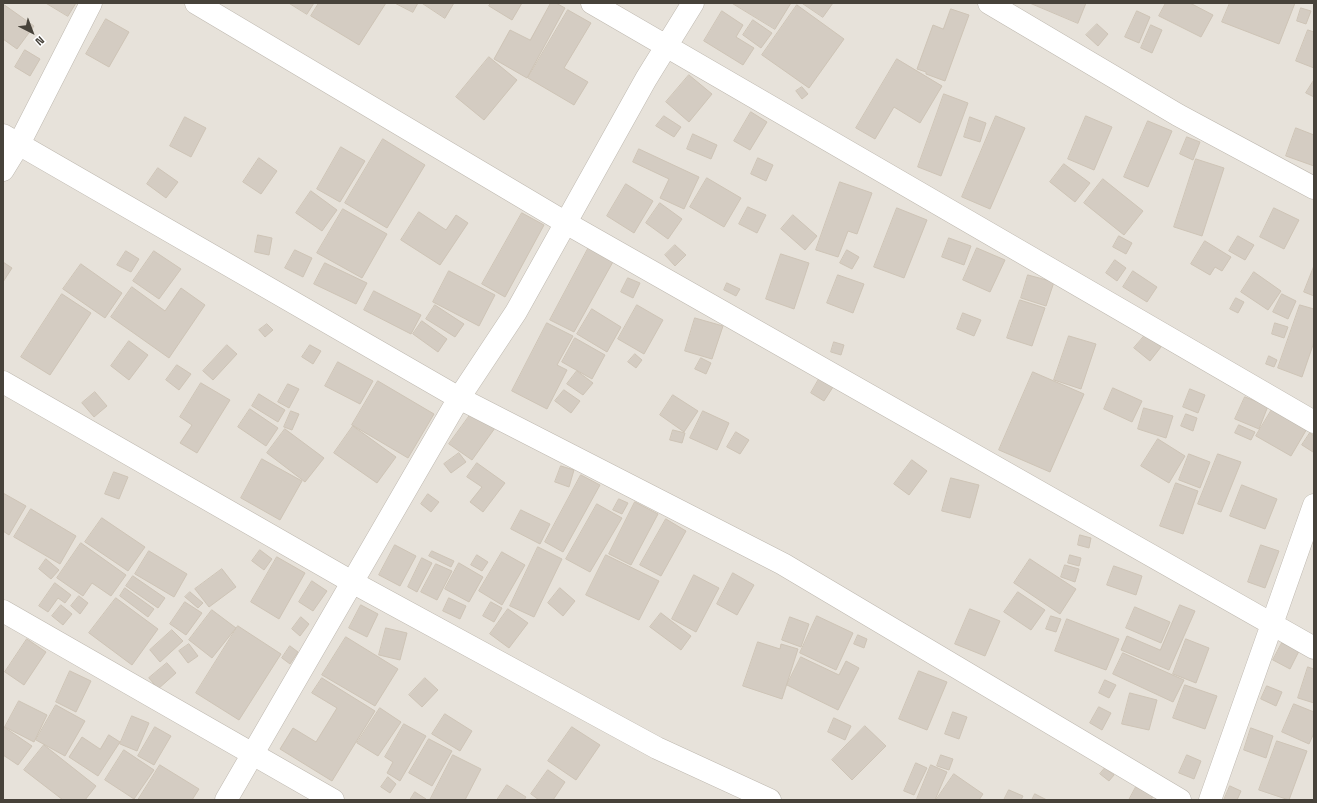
<!DOCTYPE html>
<style>
body{margin:0}
#map{position:relative;width:1317px;height:803px;overflow:hidden;background:#f4f1eb;font-family:"Space Grotesk",sans-serif}
canvas{display:block}
.frame{position:absolute;inset:0;border:4px solid #47423a;pointer-events:none}
.north{position:absolute;left:12px;top:12px;width:40px;height:40px;-webkit-text-stroke:3px #fff;paint-order:stroke;rotate:138deg;font-size:11px;font-weight:700;line-height:16px;text-align:center;color:#47423a}
.north::after{content:'';display:block;margin:auto;width:14px;height:18px;background:#47423a;clip-path:polygon(50% 0,100% 100%,50% 72%,0 100%)}
</style>
<div id="map">
<canvas width="1317" height="803"></canvas>
<div class="frame"></div>
<div class="north">N</div>
</div>
<script>
const g = document.querySelector('canvas').getContext('2d');
g.lineJoin = 'round';
function fill(path, color) { g.fillStyle = color; g.fill(path, 'evenodd'); }
function stroke(path, color, width, dash) { g.strokeStyle = color; g.lineWidth = width; g.lineCap = dash ? 'butt' : 'round'; g.setLineDash(dash || []); g.stroke(path); }
fill(new Path2D(`
 M3,3H1314V800H3Z`), '#e7e2da');
const building = new Path2D(`
 M46,3H76L68,16Z
 M289,3H314L307,14Z
 M319,3H386L359,45L311,16Z
 M395,3H418L413,12Z
 M422,3H454L445,18Z
 M491,3H522L512,20L489,6Z
 M551,3H556L565,8L527,78L494,59L510,30L530,40Z
 M732,3H791L775,29Z
 M802,3H833L823,17Z
 M1030,3H1086L1078,23Z
 M1166,3H1190L1213,15L1201,37L1159,16Z
 M1230,3H1295L1279,44L1222,22Z
 M3,4L34,26L17,49L3,39Z
 M797,5L844,39L809,88L762,55Z
 M1301,8L1311,11L1306,24L1297,21Z
 M951,9L969,15L945,81L926,74V72L917,69L933,25L943,29Z
 M568,10L591,23L564,68L588,82L574,105L528,78Z
 M722,11L743,25L736,37L754,48L743,65L704,41Z
 M1137,11L1150,17L1139,43L1125,37Z
 M106,19L129,32L109,67L86,54Z
 M753,20L772,33L761,48L743,35Z
 M1097,24L1108,34L1098,46L1086,35Z
 M1151,25L1162,30L1152,53L1141,48Z
 M1308,30L1314,32V68L1296,61Z
 M25,50L40,59L30,76L15,67Z
 M489,57L517,80L484,120L456,97Z
 M897,59L942,86L920,123L894,107L875,139L856,128Z
 M689,75L712,94L689,122L666,102Z
 M1314,80V97L1306,93Z
 M802,87L808,94L802,99L796,91Z
 M944,94L968,103L941,176L918,167Z
 M751,112L767,122L750,150L734,141Z
 M664,116L681,127L674,137L656,126Z
 M996,116L1025,128L990,209L962,197Z
 M1086,116L1112,127L1094,170L1068,159Z
 M185,117L206,128L191,157L170,146Z
 M970,117L986,123L980,142L964,137Z
 M1148,121L1172,131L1148,187L1124,177Z
 M1296,128L1314,135V166L1286,156Z
 M693,134L717,145L711,159L687,149Z
 M1187,137L1200,142L1193,160L1180,154Z
 M383,139L425,165L387,228L345,203Z
 M341,147L365,161L340,202L317,189Z
 M639,149L699,177L684,209L660,198L669,179L633,162Z
 M259,158L277,171L261,194L243,182Z
 M758,158L773,165L766,181L751,174Z
 M1196,159L1224,168L1202,236L1174,227Z
 M1064,164L1090,183L1075,202L1050,182Z
 M158,168L178,182L166,198L147,184Z
 M707,178L741,198L724,227L690,207Z
 M1103,179L1143,211L1124,235L1084,203Z
 M840,182L872,193L857,234L848,231L838,257L816,250Z
 M626,184L653,201L634,233L607,216Z
 M311,191L337,210L322,231L296,213Z
 M660,203L682,219L668,239L646,223Z
 M748,207L766,215L757,233L739,224Z
 M897,208L927,220L904,278L874,267Z
 M1274,208L1299,220L1284,249L1260,237Z
 M343,209L387,234L362,278L317,253Z
 M419,212L446,230L456,215L468,223L440,265L401,240Z
 M522,213L544,225L505,297L482,284Z
 M793,215L817,236L805,250L781,229Z
 M258,235L272,238L269,255L255,252Z
 M1119,236L1132,243L1126,254L1113,247Z
 M1238,236L1254,245L1245,260L1229,251Z
 M949,238L971,246L964,265L942,257Z
 M1205,241L1231,257L1222,271L1215,267L1210,275L1191,264Z
 M675,245L686,255L675,266L665,255Z
 M589,247L614,260L574,332L550,320Z
 M977,248L1005,260L990,292L963,280Z
 M295,250L312,258L303,277L285,268Z
 M847,250L859,257L852,269L840,263Z
 M126,251L139,259L131,272L117,265Z
 M154,251L181,269L159,299L133,281Z
 M781,254L809,263L794,309L766,299Z
 M1115,260L1126,268L1117,281L1106,273Z
 M3,262L12,268L3,282Z
 M325,263L367,283L356,304L314,284Z
 M81,264L122,293L105,318L63,289Z
 M1314,266V296L1304,292Z
 M449,271L495,295L479,326L433,302Z
 M1133,271L1157,287L1147,302L1123,287Z
 M1254,272L1281,291L1268,310L1241,292Z
 M838,275L864,284L853,313L827,303Z
 M1028,275L1054,282L1046,306L1021,298Z
 M628,278L640,283L633,298L621,292Z
 M727,283L740,289L736,296L724,290Z
 M132,287L165,311L181,288L205,305L169,358L111,317Z
 M374,291L421,315L411,334L364,310Z
 M62,294L91,313L50,375L21,357Z
 M1282,294L1296,301L1288,319L1273,312Z
 M1236,298L1244,302L1238,313L1230,309Z
 M1020,300L1045,308L1032,346L1007,338Z
 M435,305L464,324L455,337L426,319Z
 M637,305L663,320L644,354L618,339Z
 M1300,305L1314,309V342L1302,377L1278,368Z
 M592,309L621,327L607,352L577,334Z
 M963,313L981,320L974,336L957,329Z
 M695,318L723,326L712,359L685,351Z
 M422,321L447,339L438,352L413,334Z
 M547,323L573,336L557,365L567,370L547,409L512,391Z
 M1275,323L1288,327L1284,338L1272,334Z
 M267,324L273,330L265,337L259,330Z
 M1146,334L1161,347L1150,361L1134,348Z
 M1069,336L1096,344L1081,389L1054,380Z
 M575,338L605,355L592,379L562,362Z
 M129,341L148,355L129,380L111,366Z
 M834,342L844,345L841,355L831,352Z
 M227,345L237,354L213,380L203,371Z
 M310,345L321,351L313,364L302,357Z
 M635,354L642,360L636,368L628,362Z
 M1269,356L1277,360L1274,367L1266,364Z
 M701,358L711,363L706,374L695,369Z
 M338,362L373,381L360,404L325,386Z
 M177,365L191,374L179,390L166,380Z
 M577,371L593,383L583,395L567,384Z
 M1033,372L1084,394L1050,472L999,450Z
 M819,379L833,387L824,401L811,393Z
 M378,381L434,414L408,458L352,425Z
 M201,383L230,400L197,453L180,443L192,425L180,417Z
 M288,384L299,389L289,408L278,402Z
 M1113,388L1142,401L1132,422L1104,409Z
 M1190,389L1205,395L1198,413L1183,407Z
 M564,390L580,401L571,413L555,401Z
 M95,392L107,406L94,417L82,403Z
 M259,394L285,410L278,422L252,406Z
 M673,395L698,411L684,432L660,415Z
 M1245,397L1268,406L1259,429L1235,419Z
 M1274,406L1308,427L1291,456L1256,436Z
 M1144,408L1173,416L1166,438L1138,429Z
 M250,409L278,428L266,446L238,427Z
 M291,411L299,414L292,430L284,427Z
 M473,411L495,428L472,460L449,444Z
 M703,411L729,423L717,450L690,438Z
 M1186,414L1197,418L1193,431L1181,426Z
 M1239,425L1255,432L1251,440L1235,433Z
 M353,426L396,457L377,483L334,453Z
 M285,429L324,458L305,482L267,453Z
 M673,430L685,433L682,443L670,440Z
 M736,432L749,440L740,454L727,447Z
 M1310,433L1314,436L1313,452L1302,445Z
 M1158,439L1185,456L1169,483L1141,466Z
 M459,453L466,462L451,473L444,464Z
 M1189,454L1210,462L1200,488L1179,480Z
 M1218,454L1241,462L1221,512L1198,504Z
 M262,459L302,481L280,520L241,498Z
 M912,460L927,471L909,495L894,484Z
 M477,463L505,483L483,512L470,502L482,487L467,477Z
 M561,466L574,470L569,487L555,482Z
 M114,472L128,477L119,499L105,494Z
 M581,475L600,485L563,552L545,542Z
 M951,478L979,485L970,518L942,511Z
 M1176,483L1198,491L1183,534L1160,526Z
 M1242,485L1277,499L1265,529L1230,516Z
 M3,493L26,506L9,535L3,531Z
 M428,494L439,502L431,512L421,504Z
 M619,499L628,503L622,514L613,510Z
 M635,502L658,514L631,565L609,554Z
 M597,504L622,518L590,572L566,559Z
 M31,509L76,536L60,564L14,537Z
 M521,510L550,524L540,544L511,529Z
 M102,518L145,547L128,571L85,542Z
 M666,519L686,531L661,576L640,565Z
 M1080,535L1091,538L1089,548L1078,545Z
 M81,543L126,575L111,596L92,583L83,596L57,578Z
 M395,545L416,556L400,586L379,575Z
 M1261,545L1279,551L1265,588L1248,582Z
 M538,547L562,559L534,617L510,606Z
 M260,550L272,559L264,570L252,561Z
 M149,551L187,574L174,597L135,574Z
 M432,551L454,561L451,567L429,556Z
 M502,552L525,565L502,605L479,591Z
 M477,555L488,562L482,571L471,565Z
 M606,555L659,581L639,620L586,595Z
 M1070,555L1081,558L1079,566L1068,563Z
 M277,557L305,573L279,619L251,602Z
 M422,558L432,563L417,592L408,587Z
 M46,559L59,570L51,579L39,569Z
 M1030,559L1076,589L1060,614L1014,583Z
 M459,563L483,577L469,602L445,589Z
 M436,564L452,571L437,600L421,592Z
 M1065,565L1079,569L1075,582L1061,577Z
 M1114,566L1142,576L1136,595L1107,585Z
 M222,569L236,587L209,607L195,589Z
 M733,573L754,585L737,615L717,604Z
 M694,575L719,588L696,632L672,619Z
 M133,576L165,598L158,608L126,586Z
 M312,581L327,591L313,611L299,602Z
 M55,583L71,595L65,603L58,598L48,612L39,606Z
 M125,588L154,609L148,617L120,596Z
 M560,588L575,601L563,616L548,603Z
 M190,592L203,603L198,608L185,597Z
 M1018,592L1045,610L1031,630L1004,612Z
 M79,596L88,603L80,614L71,606Z
 M116,598L158,629L132,665L89,633Z
 M449,598L466,606L460,619L443,611Z
 M185,602L202,613L186,635L170,624Z
 M491,602L502,608L494,622L483,616Z
 M61,605L72,614L63,625L52,616Z
 M361,605L378,614L367,637L349,628Z
 M1180,605L1195,611L1169,670L1121,650L1127,636L1160,650Z
 M1135,607L1170,622L1161,643L1126,628Z
 M508,609L528,623L509,648L490,634Z
 M970,609L1000,621L985,656L955,644Z
 M212,610L236,628L212,658L189,640Z
 M661,613L691,636L681,650L650,627Z
 M817,616L853,633L836,670L800,653Z
 M1051,616L1061,619L1056,632L1046,629Z
 M301,617L309,624L300,636L292,629Z
 M790,617L809,624L801,647L782,640Z
 M1067,619L1119,639L1106,670L1055,651Z
 M238,626L281,654L239,720L196,693Z
 M386,628L407,633L400,660L379,655Z
 M172,630L183,641L160,662L150,650Z
 M858,635L867,639L864,648L854,644Z
 M346,637L398,669L375,706L322,675Z
 M27,639L46,652L24,685L5,672Z
 M1186,639L1209,648L1196,683L1173,674Z
 M758,642L780,649L781,644L798,649L782,699L743,686Z
 M1282,643L1299,651L1290,669L1273,660Z
 M189,644L198,656L188,663L179,651Z
 M290,646L298,652L290,664L282,658Z
 M1123,653L1184,680L1173,702L1113,674Z
 M801,657L839,675L846,661L859,668L838,710L787,685Z
 M167,663L176,673L158,689L149,678Z
 M1308,667L1314,669V703L1298,698Z
 M70,671L91,681L76,712L56,702Z
 M919,671L947,682L927,730L899,719Z
 M322,678L375,711L332,781L280,749L293,728L316,742L337,708L312,693Z
 M425,678L438,690L422,707L409,695Z
 M1105,680L1116,685L1109,698L1099,693Z
 M1185,685L1217,696L1205,729L1173,718Z
 M1267,686L1282,692L1276,706L1261,699Z
 M1130,693L1157,700L1149,730L1122,724Z
 M19,701L47,715L34,742L5,727Z
 M1294,704L1314,712V733L1309,744L1282,732Z
 M56,705L85,721L65,756L36,740Z
 M1099,707L1111,713L1102,730L1090,723Z
 M380,708L401,722L378,756L357,743Z
 M953,712L967,717L959,739L945,734Z
 M445,714L472,731L460,751L432,734Z
 M132,716L149,723L137,751L120,744Z
 M834,718L851,726L845,740L828,732Z
 M404,724L426,736L400,781L387,773L393,762L385,757Z
 M865,726L886,746L852,780L832,760Z
 M4,727L32,746L18,765L3,755Z
 M155,727L171,736L154,765L138,756Z
 M572,727L600,745L576,780L548,761Z
 M1251,728L1273,736L1266,758L1244,750Z
 M109,735L120,742L98,776L69,757L82,737L100,749Z
 M429,739L452,751L432,786L409,773Z
 M1277,741L1307,751L1289,800L1259,790Z
 M44,745L96,786L85,800H63L24,770Z
 M124,750L154,770L134,799L105,780Z
 M453,755L481,769L465,800H430Z
 M941,755L953,759L949,770L937,766Z
 M1187,755L1201,761L1194,779L1179,773Z
 M916,763L927,768L914,795L904,791Z
 M160,765L199,789L192,800H138Z
 M931,765L947,772L935,800H918L917,799Z
 M1105,768L1114,775L1109,781L1100,774Z
 M548,770L565,782L553,800H539L531,794Z
 M954,774L983,794L979,800H936Z
 M388,777L396,784L390,793L381,787Z
 M507,785L526,797L524,800H497Z
 M1230,786L1241,791L1237,800H1224Z
 M1136,787L1153,796L1151,800H1129Z
 M1009,790L1023,796L1021,800H1004Z
 M415,792L426,799L425,800H410Z
 M1035,794L1047,800H1032Z`);
fill(building, '#d4ccc2');
stroke(building, '#cec4b6', 1);
const street = new Path2D(`
 M196,3L566,223L1314,648
 M592,3L1314,422
 M989,3L1178,115L1314,188
 M3,135L459,398L783,564L1180,800
 M3,170L19,144L91,3
 M3,382L352,582L657,748L770,800
 M3,611L333,800
 M226,800L459,398L516,312L646,79L693,3
 M1210,800L1314,505`);
stroke(street, '#beb8af', 23);
stroke(street, '#fff', 22);
</script>
